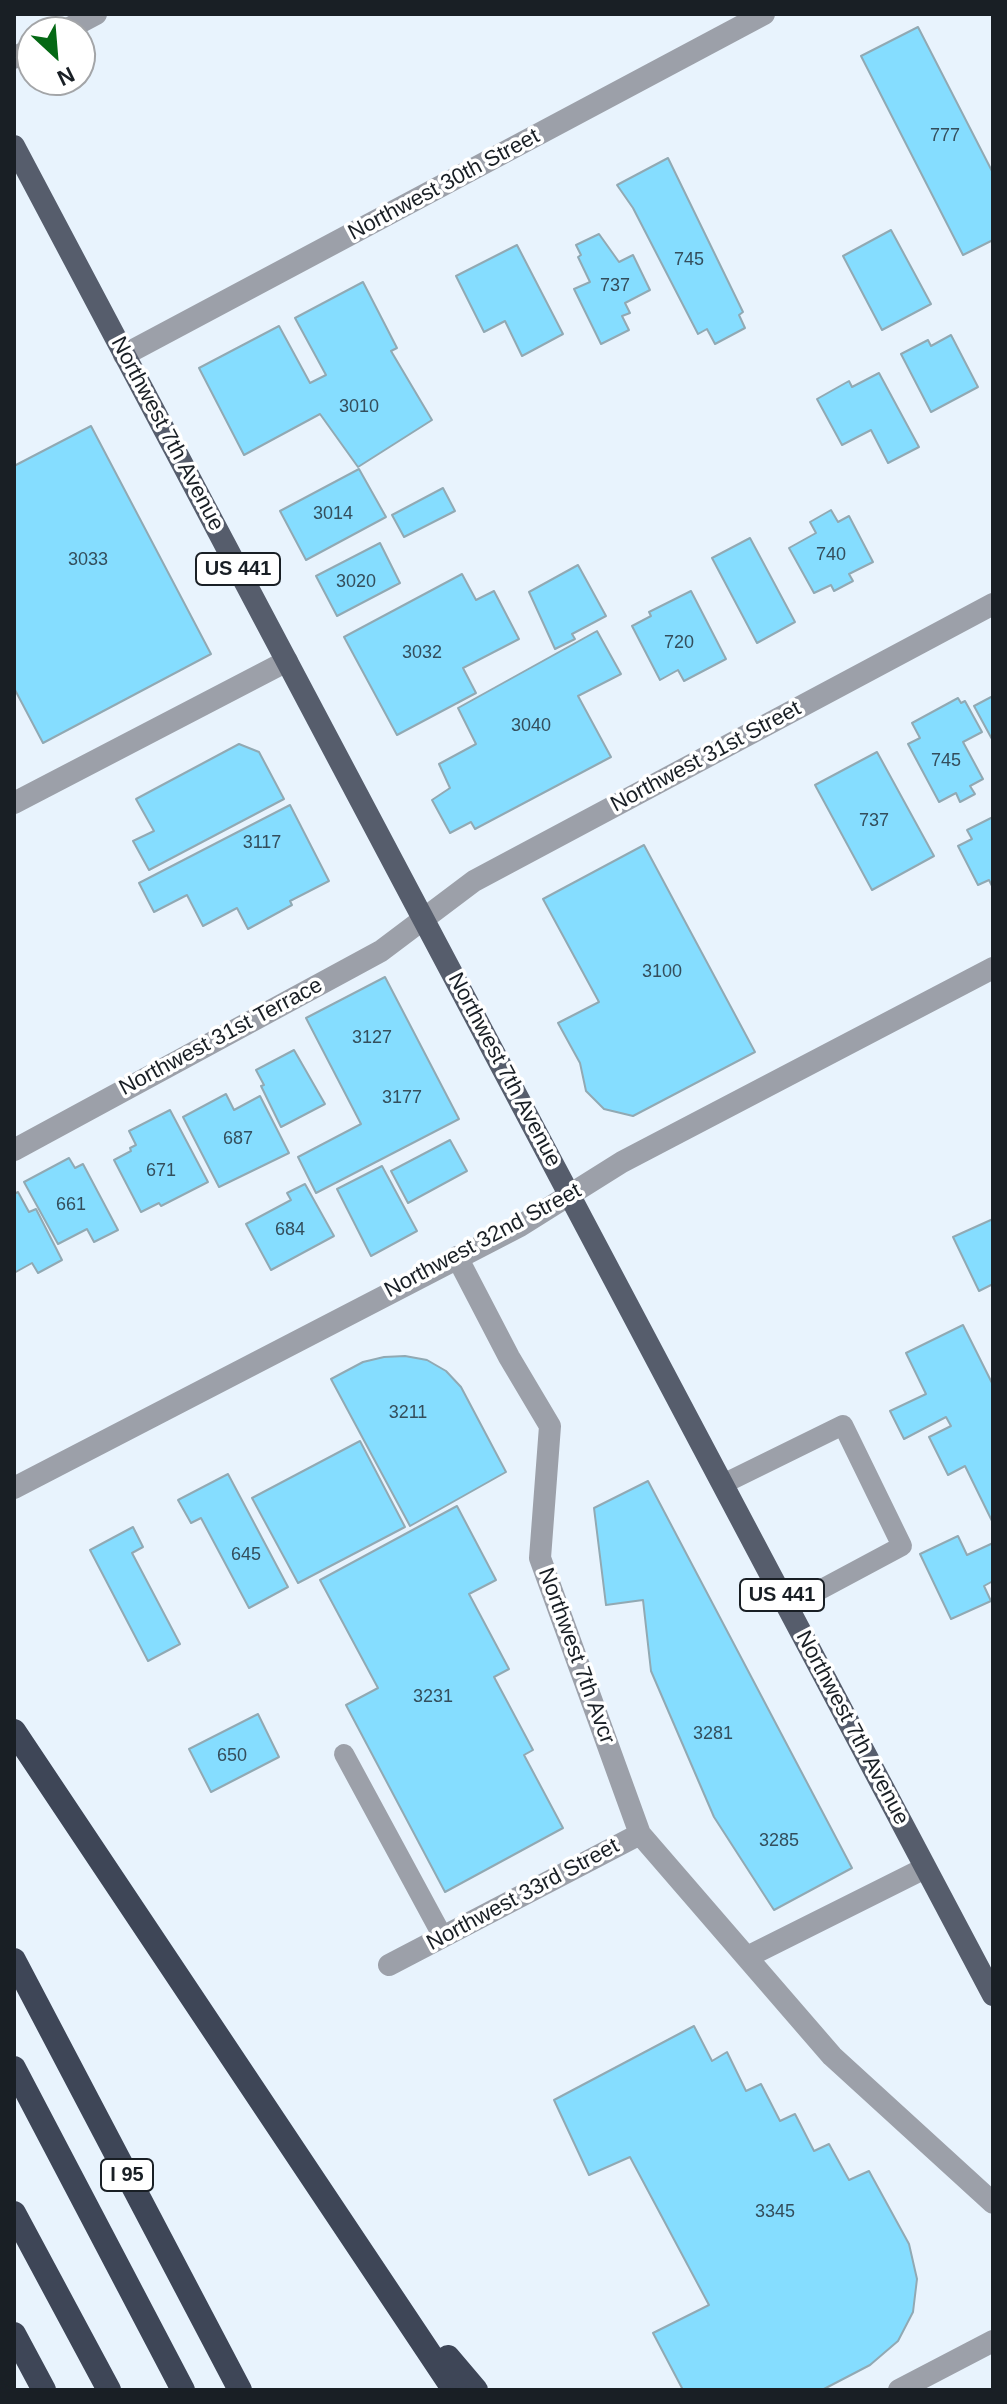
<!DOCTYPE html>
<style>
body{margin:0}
#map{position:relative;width:1007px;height:2404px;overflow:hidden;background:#e8f3fd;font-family:Arial,sans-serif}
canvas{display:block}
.frame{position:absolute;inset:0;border:16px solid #191f25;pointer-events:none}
.north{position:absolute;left:16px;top:16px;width:80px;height:80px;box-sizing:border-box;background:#fff;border:2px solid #a3a5a8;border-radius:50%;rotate:154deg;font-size:22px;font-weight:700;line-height:32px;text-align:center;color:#191f25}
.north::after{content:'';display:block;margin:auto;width:28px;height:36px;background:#056915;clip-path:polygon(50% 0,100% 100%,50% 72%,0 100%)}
</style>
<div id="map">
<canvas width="1007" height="2404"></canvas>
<div class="frame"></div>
<div class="north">N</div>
</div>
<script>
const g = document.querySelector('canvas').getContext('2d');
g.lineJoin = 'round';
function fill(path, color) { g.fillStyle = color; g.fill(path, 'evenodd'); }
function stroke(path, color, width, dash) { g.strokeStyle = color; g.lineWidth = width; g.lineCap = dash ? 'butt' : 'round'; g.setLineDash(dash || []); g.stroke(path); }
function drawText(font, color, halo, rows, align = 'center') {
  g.font = font + ' Arial,sans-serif'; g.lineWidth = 7; g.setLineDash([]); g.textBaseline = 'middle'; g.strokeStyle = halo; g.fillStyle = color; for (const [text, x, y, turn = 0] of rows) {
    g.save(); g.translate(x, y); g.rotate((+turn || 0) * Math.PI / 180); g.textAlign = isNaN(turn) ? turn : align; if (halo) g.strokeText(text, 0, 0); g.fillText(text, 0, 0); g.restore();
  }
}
const building = new Path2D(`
 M918,27L993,173V240L963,255L861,56Z
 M668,158L743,312L739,315L745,328L715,344L707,329L698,334L633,208L617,185Z
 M891,230L931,304L882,330L843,256Z
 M599,234L619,262L633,255L650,290L625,303L630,313L622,316L629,330L601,344L574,289L590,282L578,257L581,255L576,245Z
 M517,245L563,334L522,356L505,321L484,332L456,276Z
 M363,282L397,348L391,351L432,420L358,467L320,414L244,455L199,368L279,326L310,383L326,375L295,318Z
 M951,335L978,387L931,412L901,354L928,340L931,346Z
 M879,373L919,447L888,463L871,430L842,445L817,399L849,381L852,387Z
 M91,426L211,654L43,743L14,688V466Z
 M359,469L386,517L306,560L280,511Z
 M443,488L455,511L404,537L392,515Z
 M831,510L838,522L849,516L873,562L849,574L853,581L834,591L831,585L814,593L789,548L816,533L810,522Z
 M750,538L795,622L757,643L712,558Z
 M380,543L400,583L337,616L316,576Z
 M578,565L606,616L572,634L575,639L555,649L529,592Z
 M462,574L476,600L494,591L519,639L463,668L476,693L397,735L344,637Z
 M691,591L726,659L684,681L678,670L660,680L632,626L651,616L649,612Z
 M597,631L621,674L578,696L611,757L475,829L471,822L450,833L432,800L450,788L439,764L476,744L458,708Z
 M993,696V741L974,706Z
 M958,698L961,703L965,701L982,732L963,742L983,779L970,786L975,794L960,802L956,793L939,802L908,744L920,738L912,723Z
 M239,744L259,752L284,799L149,870L133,841L154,831L136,799Z
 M877,752L934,856L872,890L815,785Z
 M290,805L329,881L290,901L292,905L248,929L237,908L203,926L187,895L154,912L139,883Z
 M993,817V888L989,880L978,885L958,846L972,839L967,830Z
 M644,845L755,1052L633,1116L604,1109L586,1091L580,1063L558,1023L599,1002L543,899Z
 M385,977L459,1119L316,1193L298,1157L361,1124L306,1018Z
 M294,1050L325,1104L281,1127L261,1086L264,1085L256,1070Z
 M226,1094L234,1110L260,1096L289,1153L219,1187L183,1117Z
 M170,1110L208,1182L161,1206L159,1203L141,1212L114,1160L131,1151L130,1148L136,1145L129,1131Z
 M450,1140L467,1171L408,1203L391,1171Z
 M69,1158L75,1168L83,1164L118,1230L94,1242L87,1229L58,1244L24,1182Z
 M382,1166L417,1231L371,1256L337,1189Z
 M305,1184L334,1236L271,1270L246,1224L291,1200L287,1193Z
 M18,1192L29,1212L36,1209L62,1260L38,1273L32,1263L14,1273V1194Z
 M993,1219V1284L979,1291L953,1237Z
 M963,1325L993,1385V1523L965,1466L948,1475L929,1437L951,1426L946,1417L904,1439L890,1411L926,1394L906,1353Z
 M405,1356L427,1360L446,1371L461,1387L506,1472L410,1526L331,1379L363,1362L384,1357Z
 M360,1441L405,1527L298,1583L252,1498Z
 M228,1474L288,1587L249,1608L201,1518L191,1523L178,1500Z
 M648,1481L852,1868L774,1910L714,1817L651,1671L643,1600L606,1605L594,1508Z
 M457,1506L496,1580L469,1594L509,1669L494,1677L533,1750L524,1755L563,1828L445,1892L346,1705L378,1688L320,1580Z
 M133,1527L143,1547L132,1553L180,1644L148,1661L90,1550Z
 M958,1536L967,1555L993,1543V1581L984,1586L991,1601L951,1619L920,1554Z
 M258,1714L279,1757L211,1792L189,1749Z
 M694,2026L712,2061L727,2052L746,2091L761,2084L780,2121L795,2114L814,2151L829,2144L849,2180L869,2171L909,2244L917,2279L913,2312L898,2341L870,2365L822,2390H683L653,2333L709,2305L630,2157L589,2175L554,2100Z`);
fill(building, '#85ddff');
stroke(building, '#91a9b3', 2);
stroke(new Path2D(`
 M723,1484L843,1425L902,1546L788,1607
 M344,1754L443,1937`), '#9ca0a9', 20);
stroke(new Path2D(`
 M62,32L96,14
 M14,58L32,48
 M124,355L764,14
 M14,803L287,661
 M14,1150L381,951L474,881L993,604
 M457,1257L509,1357L550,1426L540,1558L640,1834L832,2056L993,2203
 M14,1488L520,1226L622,1162L993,968
 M747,1957L925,1868
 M389,1965L640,1834
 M899,2390L993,2341`), '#9ca0a9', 22);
stroke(new Path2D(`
 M14,146L993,1995`), '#565d6c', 22);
stroke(new Path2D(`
 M14,1731L454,2390
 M14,1960L240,2390
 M14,2068L183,2390
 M14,2213L109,2390
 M14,2334L44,2390
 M448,2357L476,2390`), '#3e4657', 24);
drawText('18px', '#344e5c', null, [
 ["777",945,136],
 ["745",689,260],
 ["737",615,286],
 ["3010",359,407],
 ["3014",333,514],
 ["740",831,555],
 ["3033",88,560],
 ["3020",356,582],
 ["720",679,643],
 ["3032",422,653],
 ["3040",531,726],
 ["745",946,761],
 ["737",874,821],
 ["3117",262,843],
 ["3100",662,972],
 ["3127",372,1038],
 ["3177",402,1098],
 ["687",238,1139],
 ["671",161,1171],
 ["661",71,1205],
 ["684",290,1230],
 ["3211",408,1413],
 ["645",246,1555],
 ["3231",433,1697],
 ["3281",713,1734],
 ["650",232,1756],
 ["3285",779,1841],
 ["3345",775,2212]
]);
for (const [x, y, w] of [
 [238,569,84],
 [782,1595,84],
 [127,2175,52]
]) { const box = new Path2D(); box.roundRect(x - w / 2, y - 16, w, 32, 6); g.fillStyle = '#fff'; g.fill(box); stroke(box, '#191f25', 2); }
drawText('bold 20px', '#191f25', null, [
 ["US 441",238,569],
 ["US 441",782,1595],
 ["I 95",127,2175]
]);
drawText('22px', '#191f25', '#fff', [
 ["Northwest 30th Street",444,185,-28],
 ["Northwest 7th Avenue",167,434,62],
 ["Northwest 31st Street",706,757,-28],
 ["Northwest 31st Terrace",221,1037,-28],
 ["Northwest 7th Avenue",504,1070,62],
 ["Northwest 32nd Street",483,1241,-28],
 ["Northwest 7th Avcr",576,1656,70],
 ["Northwest 7th Avenue",852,1728,62],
 ["Northwest 33rd Street",523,1895,-28]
]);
</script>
